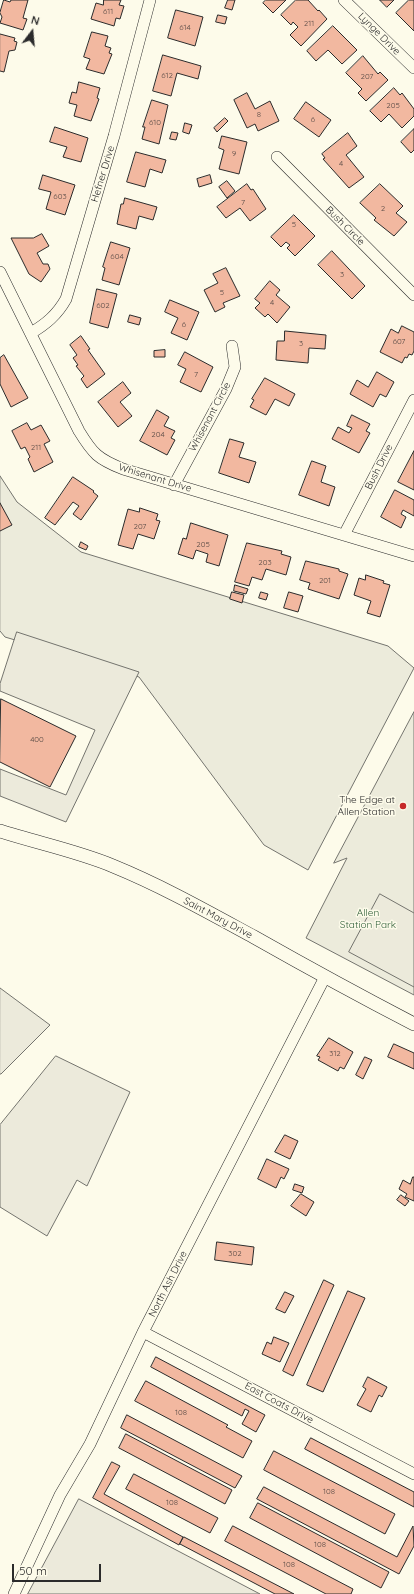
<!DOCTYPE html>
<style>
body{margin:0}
#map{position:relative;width:414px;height:1594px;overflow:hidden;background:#fdfbea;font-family:Quicksand,sans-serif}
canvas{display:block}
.north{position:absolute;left:12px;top:12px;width:40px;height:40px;-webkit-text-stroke:3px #fdfbea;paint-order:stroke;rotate:16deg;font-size:11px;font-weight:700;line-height:16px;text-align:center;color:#2b2b2b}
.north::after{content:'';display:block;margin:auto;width:14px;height:18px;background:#2b2b2b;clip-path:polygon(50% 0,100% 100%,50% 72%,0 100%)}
.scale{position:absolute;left:12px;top:1564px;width:89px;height:18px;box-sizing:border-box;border:2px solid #2b2b2b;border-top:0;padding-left:5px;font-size:12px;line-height:14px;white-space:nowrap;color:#2b2b2b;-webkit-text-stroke:3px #fdfbea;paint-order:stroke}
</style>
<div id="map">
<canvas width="414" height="1594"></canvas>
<div class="north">N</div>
<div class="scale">50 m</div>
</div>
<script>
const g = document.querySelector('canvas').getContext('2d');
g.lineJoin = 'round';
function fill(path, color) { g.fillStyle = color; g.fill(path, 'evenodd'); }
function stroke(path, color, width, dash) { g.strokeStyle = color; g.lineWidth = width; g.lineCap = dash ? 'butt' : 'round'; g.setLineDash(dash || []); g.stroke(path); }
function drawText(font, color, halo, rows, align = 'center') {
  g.font = font + ' Quicksand,sans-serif'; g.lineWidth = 3; g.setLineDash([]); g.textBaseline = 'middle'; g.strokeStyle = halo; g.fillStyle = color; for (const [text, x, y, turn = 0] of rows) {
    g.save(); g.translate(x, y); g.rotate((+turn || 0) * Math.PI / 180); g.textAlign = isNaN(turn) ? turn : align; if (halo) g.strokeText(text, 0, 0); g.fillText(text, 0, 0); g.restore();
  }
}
const green = new Path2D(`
 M0,476L17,502L81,552L388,646L414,668L308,870L264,845L139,677L5,637L0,631Z
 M414,712V995L306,938L347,858L334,863Z`);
fill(green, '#ecebdb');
stroke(green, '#74746e', 1);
const parking = new Path2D(`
 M17,632L139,672L66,822L0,796V769L66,795L95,730L0,691V684Z
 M380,894L414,913V987L349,952Z
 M0,988L50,1025L1,1074H0Z
 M56,1056L130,1092L87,1186L77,1180L47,1236L0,1207V1125Z
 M79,1499L260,1594H28Z`);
fill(parking, '#eceadb');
stroke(parking, '#74746e', 1);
const building = new Path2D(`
 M4,0L10,2L11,0H28L23,18L27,19L23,30L0,23L2,17L0,13Z
 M104,0H121L119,5L124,6L120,19L116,18L114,26L91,19L96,3L103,5Z
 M228,0H235L232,10L225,8Z
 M266,0H286L273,13L263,3Z
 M296,0H308L318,11L319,10L327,19L301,46L290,35L298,27L293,22L291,25L281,15Z
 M380,0H394L387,7Z
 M409,0H414V31L396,13Z
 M176,10L203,17L195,46L168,38Z
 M218,15L227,17L225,24L216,22Z
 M333,26L357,50L342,64L328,50L316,61L307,51Z
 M92,32L108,36L105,46L111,48L109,53L112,54L104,74L86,69L90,59L84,57Z
 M0,34L15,38L14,41L17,42L15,50L9,51L4,72L0,71Z
 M163,55L201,66L198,79L177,73L171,96L153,91Z
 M363,56L378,74L380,72L388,80L366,101L358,93L362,89L346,73Z
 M79,82L100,88L97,98L99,99L91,121L74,116L77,105L69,103L72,92L76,93Z
 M394,88L400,95L402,93L414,109V116L402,128L389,114L381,122L370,111Z
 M247,93L255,109L270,101L279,121L258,131L255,124L247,128L234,100Z
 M152,100L168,105L159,144L142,139L145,127H143Z
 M306,102L331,120L319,137L294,119Z
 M225,118L228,121L217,132L214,128Z
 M185,123L192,125L189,134L183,132Z
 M55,127L88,138L81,162L63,157L67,147L50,142Z
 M414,129V150L411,153L401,142Z
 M172,132L178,133L176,140L170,139Z
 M348,133L357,146L346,155L364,177L349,188L323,159L325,158L322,154Z
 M222,136L247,142L239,174L219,169L224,150L219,148Z
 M136,152L166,160L162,173L150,169L145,187L127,182Z
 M43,175L75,185L65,215L46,209L51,192L39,189Z
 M210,175L212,183L199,187L197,179Z
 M227,181L235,191L227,198L219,187Z
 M247,184L251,190L253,189L266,209L250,221L240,208L226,218L217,207Z
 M380,184L403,206L396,213L407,222L394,236L374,220L376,218L360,203Z
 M125,198L157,207L153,220L139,216L136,229L117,224L121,204H123Z
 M294,215L315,236L295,256L287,248L290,245L286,242L281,247L271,237Z
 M42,234L49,246L37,253L43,264H48L50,269L41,282L29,274L11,238H33Z
 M111,242L130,248L119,285L102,280L105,268L103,267Z
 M332,251L365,286L352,299L318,265Z
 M226,268L240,296L223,303L225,307L215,312L204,290L218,283L213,274Z
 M270,281L280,290L276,295L290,307L277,323L268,314L265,317L255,308L260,303L255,299Z
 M97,289L117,294L108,328L90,323Z
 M170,300L199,312L187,340L171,333L178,318L165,312Z
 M130,315L141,318L139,325L128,322Z
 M402,326L414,332V351L412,355L409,354L407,358L405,357L402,363L380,352L391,329L398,333Z
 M285,331L326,335L325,349L309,348L308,363L276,360L277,341H284Z
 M81,336L90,349L88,350L105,374L87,388L81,379L84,376L76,366L78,365L73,358L77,355L70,345Z
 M165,350V357H154V351Z
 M185,352L213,367L201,392L180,382L186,369L178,365Z
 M4,355L28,398L11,407L0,384V358Z
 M377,372L394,382L386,397L380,394L373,407L350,394L357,380L368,387Z
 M265,378L295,394L289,406L275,399L266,415L250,407L254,400L252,399Z
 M123,382L131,393L120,402L132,416L118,427L98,402Z
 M157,410L169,417L164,426L175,431L171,438L175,440L167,455L140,441Z
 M352,415L370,424L366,431L370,433L359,453L332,439L338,427L349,433L352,428L347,426Z
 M27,423L31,430L41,425L50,441L44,444L53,462L34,472L28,459L30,457L25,447L21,449L12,431Z
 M230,439L244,443L239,457L256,462L249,483L219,473Z
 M414,451V490L398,482Z
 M312,461L326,466L321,482L335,487L329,506L299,495Z
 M73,477L94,491L93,492L98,496L81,520L73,514L79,506L73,502L55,525L45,518Z
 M395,490L414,500V516L403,510L401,514L406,517L401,528L381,517Z
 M0,503L12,525L0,531Z
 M140,508L158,514L156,520L160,521L154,539L138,534L133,549L118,545L128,509L139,512Z
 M191,523L228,535L219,566L206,562L208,554L196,550L193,559L178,554L183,538L186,539Z
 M81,542L88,546L86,550L79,547Z
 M247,543L282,551L281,554L291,557L286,575L266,569L262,580L252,577L249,586L235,582Z
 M306,561L339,569V571L348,574L339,599L308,589L310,583L300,580Z
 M366,575L384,581L383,583L390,585L380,617L367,613L371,601L354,595L359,578L365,580Z
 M235,585L248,589L246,594L234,591Z
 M232,592L244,595L242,603L230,599Z
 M261,592L268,594L266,600L259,598Z
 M289,592L303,596L298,612L284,608Z
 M1,699L76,736L50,787L0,762Z
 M329,1038L353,1052L344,1069L340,1067L338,1071L318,1060L320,1057L317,1056Z
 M394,1044L414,1053V1069L388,1057Z
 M365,1057L372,1060L363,1079L356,1075Z
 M285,1135L298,1141L290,1159L275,1152Z
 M267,1159L289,1169L284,1179L281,1177L276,1188L258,1179Z
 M413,1177H414V1201L405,1197L407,1194L399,1189L403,1180L410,1184Z
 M295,1184L304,1187L302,1193L293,1190Z
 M301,1194L314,1202L306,1216L291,1206Z
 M401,1195L409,1201L405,1206L397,1200Z
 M217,1242L254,1247L252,1265L215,1260Z
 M324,1280L334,1285L293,1376L283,1371Z
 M348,1291L365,1298L323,1392L307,1385Z
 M285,1292L294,1296L285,1313L276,1309Z
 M274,1337L289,1343L280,1362L262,1354L267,1342L271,1344Z
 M156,1357L265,1415L256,1432L242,1424L249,1411L245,1409L242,1416L151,1367Z
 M368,1377L387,1387L382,1397L379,1395L371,1412L357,1405L366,1389L363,1387Z
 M146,1381L228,1425L226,1427L252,1441L243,1458L135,1401Z
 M127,1415L242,1476L235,1488L121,1428Z
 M126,1434L232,1490L225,1504L119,1448Z
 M311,1438L414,1492V1507L305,1449Z
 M274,1451L395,1514L385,1534L264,1470Z
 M112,1462L120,1466L104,1494L183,1537L179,1545L93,1498Z
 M134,1474L218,1518L210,1533L126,1489Z
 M264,1487L397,1557L413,1526L414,1546L399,1574L257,1499Z
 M258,1503L389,1572L381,1588L250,1518Z
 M233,1526L353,1589L351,1594H326L225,1541Z
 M184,1537L294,1594H275L180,1544Z`);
fill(building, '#f2b8a0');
stroke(building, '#2b2b2b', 1);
const minor = new Path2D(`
 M344,0L414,68
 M277,157L414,295
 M0,272L79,431C93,454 98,459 123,469L414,556
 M31,333C46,324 57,315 66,299L114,136L150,0
 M174,485L226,389L235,367L232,346
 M344,535L414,400
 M143,1332L414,1474
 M14,1594L60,1495L90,1444L143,1332L325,977`);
const tertiary = new Path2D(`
 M0,831C37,843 77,851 113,866C162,886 208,912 254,937C307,967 360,996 414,1024`);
stroke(minor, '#2b2b2b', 12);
stroke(tertiary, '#2b2b2b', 14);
stroke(minor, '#fdfbea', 11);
stroke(tertiary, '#fdfbea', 13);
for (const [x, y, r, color] of [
 [403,806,4,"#c62828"]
]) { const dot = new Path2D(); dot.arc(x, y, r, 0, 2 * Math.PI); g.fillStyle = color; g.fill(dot); stroke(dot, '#fdfbea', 1.5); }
drawText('8px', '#5d4e48', null, [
 ["611",108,12],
 ["211",309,24],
 ["614",185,28],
 ["612",167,76],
 ["207",367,77],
 ["205",393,106],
 ["8",259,115],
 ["6",313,120],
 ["610",155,123],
 ["9",234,154],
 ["4",341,164],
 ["603",60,197],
 ["7",243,203],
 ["2",383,209],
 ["5",294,225],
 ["604",117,257],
 ["3",342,275],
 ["5",222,293],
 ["4",272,303],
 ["602",103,306],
 ["6",184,325],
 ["607",399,342],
 ["3",301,344],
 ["7",196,375],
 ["204",158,435],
 ["211",36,448],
 ["207",140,527],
 ["205",203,545],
 ["203",265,563],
 ["201",325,581],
 ["400",37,740],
 ["312",335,1054],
 ["302",235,1254],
 ["108",181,1413],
 ["108",329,1492],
 ["108",172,1503],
 ["108",320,1545],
 ["108",289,1565]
]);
drawText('10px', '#2b2b2b', '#fdfbea', [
 ["Lynge Drive",379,34,45],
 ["Hefner Drive",103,174,-73],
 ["Bush Circle",345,226,45],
 ["Whisenant Circle",210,417,-62],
 ["Bush Drive",379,467,-63],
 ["Whisenant Drive",155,478,17],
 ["Saint Mary Drive",218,918,28],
 ["North Ash Drive",168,1284,-63],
 ["East Coats Drive",279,1403,28]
]);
drawText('10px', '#2b2b2b', '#fdfbea', [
 ["The Edge at",395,800],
 ["Allen Station",395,812]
], 'right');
drawText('10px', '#34623c', '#fdfbea', [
 ["Allen",368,913],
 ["Station Park",368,925]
]);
</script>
